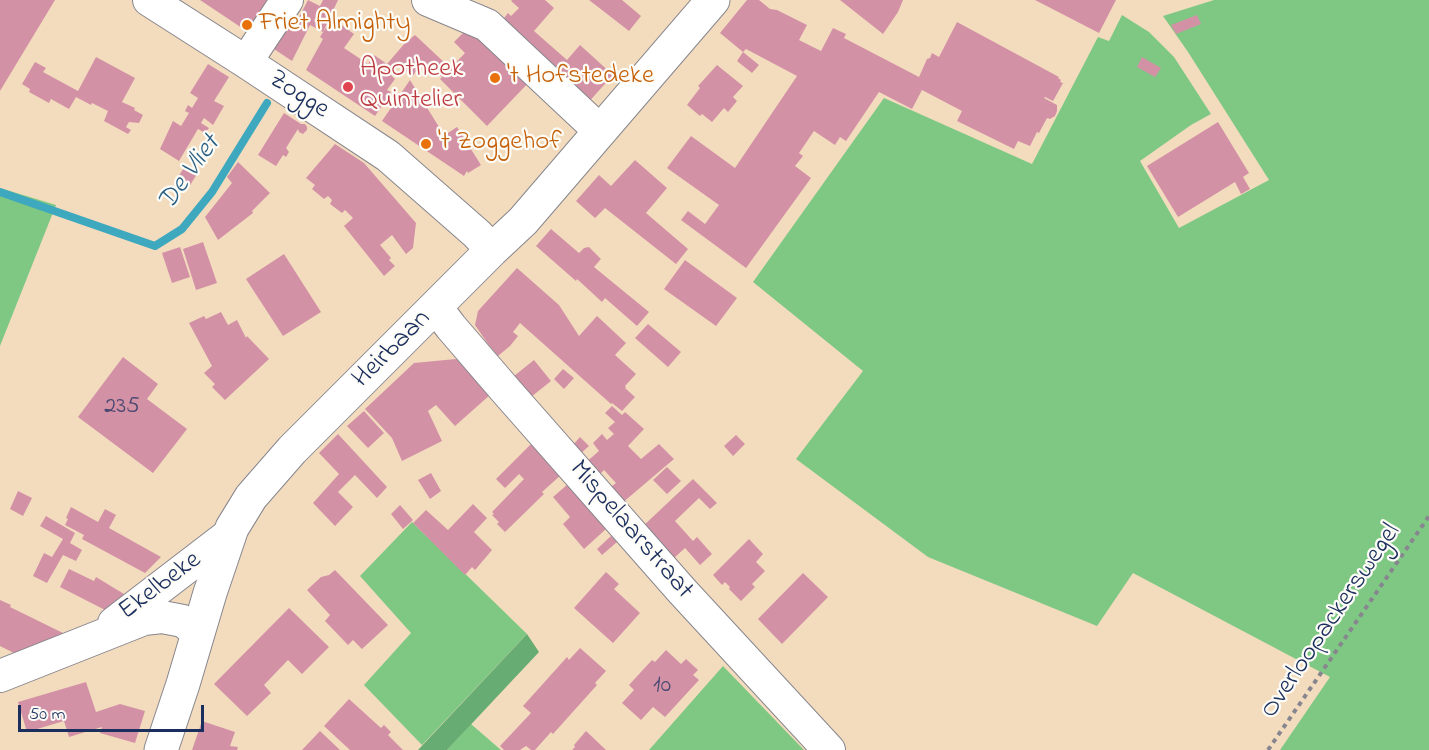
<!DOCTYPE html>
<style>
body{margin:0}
#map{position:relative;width:1429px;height:750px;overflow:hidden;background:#f3dcbe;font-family:"Indie Flower",sans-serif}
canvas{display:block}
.scale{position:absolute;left:18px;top:705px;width:186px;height:27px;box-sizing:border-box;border:3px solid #1b2f5e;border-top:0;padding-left:8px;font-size:18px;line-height:21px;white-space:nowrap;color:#1b2f5e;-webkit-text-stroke:4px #fdfcf7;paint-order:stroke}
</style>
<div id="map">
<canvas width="1429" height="750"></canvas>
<div class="scale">50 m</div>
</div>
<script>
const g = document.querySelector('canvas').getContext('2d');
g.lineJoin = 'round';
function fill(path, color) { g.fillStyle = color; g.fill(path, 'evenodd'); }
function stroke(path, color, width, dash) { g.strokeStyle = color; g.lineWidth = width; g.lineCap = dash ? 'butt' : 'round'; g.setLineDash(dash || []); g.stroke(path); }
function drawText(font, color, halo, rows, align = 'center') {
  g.font = font + ' "Indie Flower",sans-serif'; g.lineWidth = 4.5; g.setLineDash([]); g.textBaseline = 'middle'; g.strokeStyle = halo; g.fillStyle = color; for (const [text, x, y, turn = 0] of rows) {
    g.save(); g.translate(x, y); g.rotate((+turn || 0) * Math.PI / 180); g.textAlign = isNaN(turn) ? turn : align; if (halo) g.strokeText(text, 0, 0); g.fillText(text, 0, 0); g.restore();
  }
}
fill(new Path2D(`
 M1214,0H1429V750H1280L1330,677L1133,573L1097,626L928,557L796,459L863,371L753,282L884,98L1032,164L1098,37L1109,41L1122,15L1149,32L1174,57L1211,114L1191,125L1140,161L1179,228L1269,180L1188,52L1163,16Z
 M0,188L56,205L0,346Z
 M412,522L527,634L422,745L364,685L411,633L360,576Z
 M723,666L804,750H649Z
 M471,724L501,750H447Z`), '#7fc884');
fill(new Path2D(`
 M527,634L539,652L447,750H418Z`), '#67ac72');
stroke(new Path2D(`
 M0,192L155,246L182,229L212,192L267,103`), '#3ea8be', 8);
fill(new Path2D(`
 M0,0H55L0,91Z
 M200,0H279L254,36Z
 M308,0L320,6L323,0H338L323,32L310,25L292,61L274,49L291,23L295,25Z
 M512,0H545L554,8L534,31L567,60L580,45L613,75L585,106L498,26L508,13L511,16L519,8L511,1Z
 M589,0H622L641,16L629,31Z
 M747,0H759L770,9L777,10L807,25L799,40L821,51L833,28L846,34L844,38L919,77L927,59L930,58L932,53L939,57L957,22L1059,77L1058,78L1061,80L1060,82L1063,83L1053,101L1045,97L1044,98L1057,105V111L1055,116L1050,119L1047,118L1039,133L1037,132L1030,146L1018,141L1014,149L957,121L962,111L922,90L912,109L879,92L846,141L840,137L835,145L814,131L799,153L803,156L795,166L811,178L746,268L681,220L688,211L705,224L719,205L667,168L691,136L735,168L797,76L746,49L743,52L720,33Z
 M840,0H903L898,12L883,34Z
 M1035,0H1116L1099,33Z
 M1197,15L1201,24L1176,34L1171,25Z
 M332,18L354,34L344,48L368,64L374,55L387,64L405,43L415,35L446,64L436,74L423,61L412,77L402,68L404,67L400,63L390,74L395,79L387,90L391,92L387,98L389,100L386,105L384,103L375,116L306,70L323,39L320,37Z
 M472,24L533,78L487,126L440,79L442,77L439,75L441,73L444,75L465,53L454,42Z
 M743,52L759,65L752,73L737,61Z
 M96,57L135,78L122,102L135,108L134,110L143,115L139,123L129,122L126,127L131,130L128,134L104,121L108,111L92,103L91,105L76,97L69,109L51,99L49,103L29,92L30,89L22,84L35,62L46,68L43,72L78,91Z
 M1142,57L1161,68L1155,77L1137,67Z
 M208,64L229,77L214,101L224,106L213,125L204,118L201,123L209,128L205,133L198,129L179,161L160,149L173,121L181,126L189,113L185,111L188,105L192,108L198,98L190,93Z
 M717,65L743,86L733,97L737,101L728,112L724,108L712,122L702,114L700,116L687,105L700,88L698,86Z
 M410,80L439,127L437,129L445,135L457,127L481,165L468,173L467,171L464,176L382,121Z
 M284,113L301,124H305L307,127V130L303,134L299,132L298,129L286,148L289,152L286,157L283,155L276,166L258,155Z
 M1218,122L1249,173L1243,177L1250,189L1241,194L1235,182L1178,217L1147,166Z
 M335,144L364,163L416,223L413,248L406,254L392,235L380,245L391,258L389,260L395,266L384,276L344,226L353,218L345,210L342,213L330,204L332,200L328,196L324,199L312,189L315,185L306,178Z
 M635,160L667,188L646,213L688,249L676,264L605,208L595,218L576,201L599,175L611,186Z
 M238,162L270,193L252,211L253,213L218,240L205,217L232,183L227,177Z
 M185,166L197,174L187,190L175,182Z
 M551,229L579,253L584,248L589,247L601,259L594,267L649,312L637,326L605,298L602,302L577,279L576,281L536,246Z
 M203,242L217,283L196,290L183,249Z
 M180,247L190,277L172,283L162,253Z
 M284,254L321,312L283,336L246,279Z
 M685,260L737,298L716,326L664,289Z
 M517,268L559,305L579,336L597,316L626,343L615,355L636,374L625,386L626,387L625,388L635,397L622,411L612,403L611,404L520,323L513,332L518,336L510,346L498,356L488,344L475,325L478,311Z
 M221,312L228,325L237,320L246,338L247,336L269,359L225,400L212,387L215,384L204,373L212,366L189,323L204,316L206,319Z
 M648,324L681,352L668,367L635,338Z
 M123,357L158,384L147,399L187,429L153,473L78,417Z
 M456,359L462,362L491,394L455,426L436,405L428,411L442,441L402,461L392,438L365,409L414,363Z
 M534,360L551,381L531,397L514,376Z
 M563,369L574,378L564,389L554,379Z
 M612,406L622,415L625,412L644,429L628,446L641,459L659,444L674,459L621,504L608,489L616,483L604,470L597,477L585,463L599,451L593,443L602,434L607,440L614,434L608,428L615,422L605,413Z
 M364,411L384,433L368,448L347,426Z
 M338,434L387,487L377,498L355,475L338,492L353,507L335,526L313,503L339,474L319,453Z
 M736,435L745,444L733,456L724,446Z
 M580,437L589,446L579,455L571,447Z
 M533,442L561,475L542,492L544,494L505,532L497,524L499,522L492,515L494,514L492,512L524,479L519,474L505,488L496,479Z
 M667,467L681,481L667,494L653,480Z
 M431,473L441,491L430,499L418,480Z
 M693,479L717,503L710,509L699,498L675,521L693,541L697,537L712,554L700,565L685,548L673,559L641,528Z
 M568,484L606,529L584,549L563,524L570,517L553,497Z
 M18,491L32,498L23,516L10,509Z
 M473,504L487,518L474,532L492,550L475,570L472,567L465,575L413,523L426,510L448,530Z
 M400,505L413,520L403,529L391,514Z
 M71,507L98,522L105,509L116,515L109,528L161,557L145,573L82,539L84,535L65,525L68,519L66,518Z
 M46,516L75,533L70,543L82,550L76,561L63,555L47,583L33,576L44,553L52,557L63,539L40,526Z
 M611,536L617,542L602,555L597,549Z
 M749,539L763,554L756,562L765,571L752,584L755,587L741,601L729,589L730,587L725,582L722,585L713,575Z
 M69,569L94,581L96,577L124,594L107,611L60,587Z
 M335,570L388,625L362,649L353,640L348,645L325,621L330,615L307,590L321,577L329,575Z
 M606,572L619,584L614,589L640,613L613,643L574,608Z
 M803,573L828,597L782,644L758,619Z
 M0,600L11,605L10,607L65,634L20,656L0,646Z
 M289,608L329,647L302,674L288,660L264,685L271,693L247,716L214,684Z
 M580,648L606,671L595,683L597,685L553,734L551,732L535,750H531L526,746L520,750H504L500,746L531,713L523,706L567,657L569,660Z
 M666,650L681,664L686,659L698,670L693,675L699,680L665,717L653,707L641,720L622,703L634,690L629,685L652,660L655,662Z
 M86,682L96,712L120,704L145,711L135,743L100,733L102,727L69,737L64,721L27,732L18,702Z
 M349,699L381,728L384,725L391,732L388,735L403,750H350L324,726Z
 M202,721L235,732L230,746L238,747L237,750H192Z
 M320,731L340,750H302Z
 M586,731L606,750H572L575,747L574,745Z`), '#d391a6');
const minor = new Path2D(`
 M149,0L246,62L388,156L477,234L492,250
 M428,0L487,25L600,131
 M246,62L287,0
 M436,307L451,327L507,392L683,592L829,750
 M114,623L230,534
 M0,676L144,619L162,617L183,621L198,633`);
const major = new Path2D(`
 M161,750L183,684L210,593L232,528L251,497L292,450L492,250L523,221L713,0`);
stroke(minor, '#87868e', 34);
stroke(major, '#87868e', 35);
stroke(new Path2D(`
 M1268,750L1429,516`), '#87868e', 4, [4.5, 4.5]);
stroke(minor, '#fff', 32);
stroke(major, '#fff', 33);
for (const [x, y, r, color] of [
 [247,25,6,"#e8710a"],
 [495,78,6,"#e8710a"],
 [348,87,6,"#e0444e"],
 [426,144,6,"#e8710a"]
]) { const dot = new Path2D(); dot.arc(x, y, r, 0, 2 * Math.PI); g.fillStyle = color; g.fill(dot); stroke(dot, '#fdfcf7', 2); }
drawText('24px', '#494870', null, [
 ["235",122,408],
 ["10",662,687]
]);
drawText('27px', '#c56008', '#fdfcf7', [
 ["Friet Almighty",259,25],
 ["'t Hofstedeke",507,78],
 ["'t Zoggehof",438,144]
], 'left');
drawText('27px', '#be3a42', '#fdfcf7', [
 ["Apotheek",360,71],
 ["Quintelier",360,102]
], 'left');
drawText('27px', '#1b2f5e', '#fdfcf7', [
 ["Zogge",298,96,33],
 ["Heirbaan",393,350,-45],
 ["Mispelaarstraat",630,531,49],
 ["Ekelbeke",161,587,-37],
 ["Overloopackerswegel",1332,622,-56]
]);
drawText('italic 28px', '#295f84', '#fdfcf7', [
 ["De Vliet",191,174,-54]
]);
</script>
